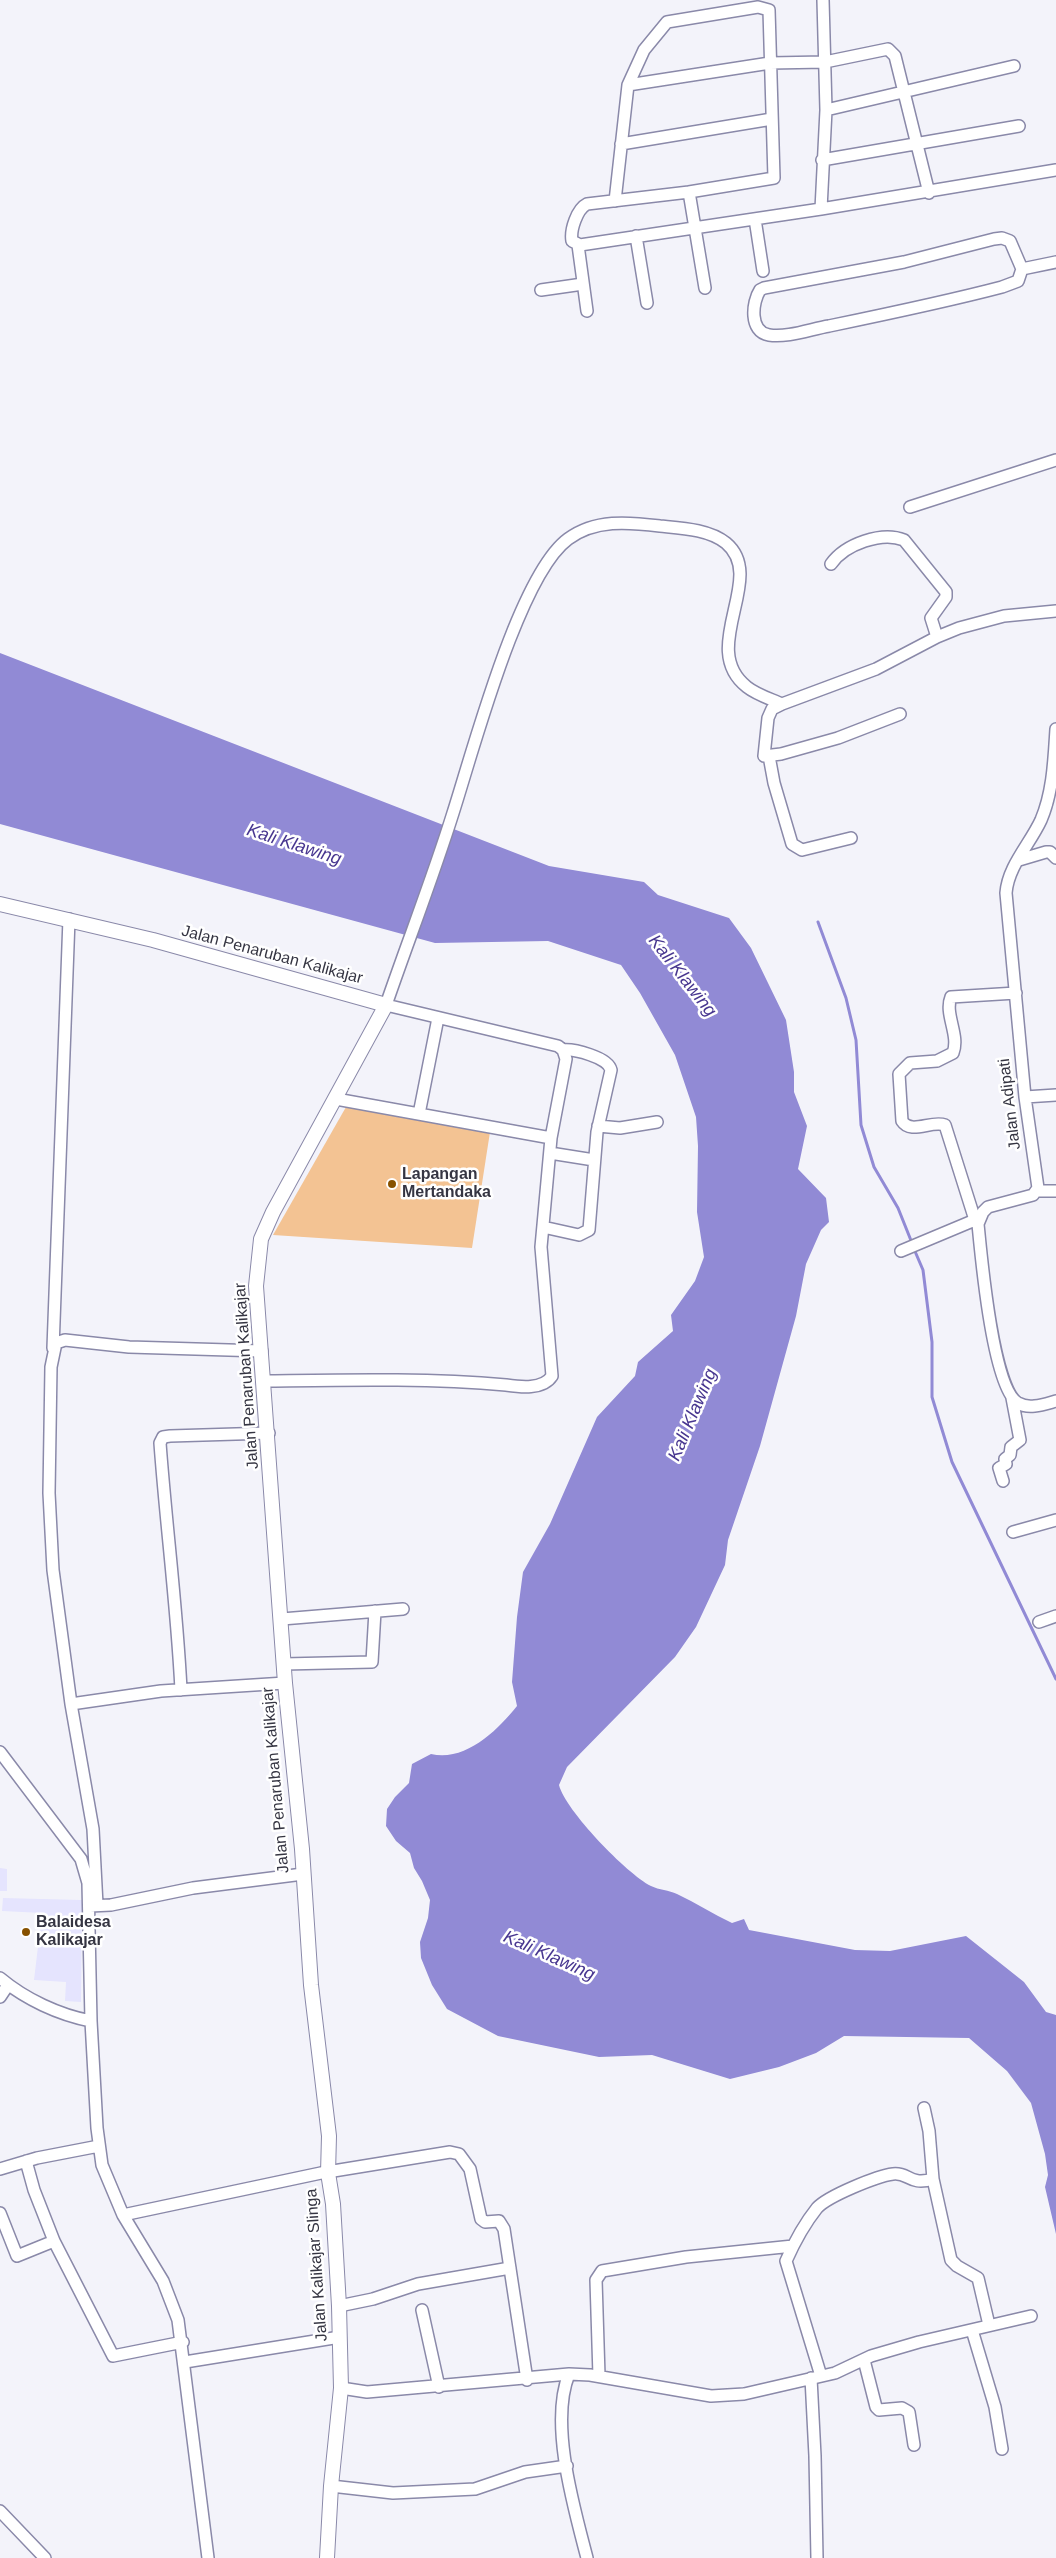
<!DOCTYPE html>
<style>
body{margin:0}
canvas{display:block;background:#f3f3fa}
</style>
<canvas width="1056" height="2558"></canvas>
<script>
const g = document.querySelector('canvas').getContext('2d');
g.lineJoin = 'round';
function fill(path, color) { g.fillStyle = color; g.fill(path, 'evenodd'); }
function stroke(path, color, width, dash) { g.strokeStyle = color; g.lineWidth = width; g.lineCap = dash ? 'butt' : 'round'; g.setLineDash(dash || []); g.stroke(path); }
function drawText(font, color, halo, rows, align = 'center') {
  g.font = font + ' Helvetica,sans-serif'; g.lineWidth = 5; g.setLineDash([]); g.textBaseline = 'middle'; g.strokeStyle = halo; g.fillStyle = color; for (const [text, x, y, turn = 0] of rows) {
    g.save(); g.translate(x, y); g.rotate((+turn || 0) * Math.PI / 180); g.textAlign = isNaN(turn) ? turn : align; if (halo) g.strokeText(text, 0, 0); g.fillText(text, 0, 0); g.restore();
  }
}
fill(new Path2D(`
 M0,1868L7,1869V1891H0Z
 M3,1898L82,1900L81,2002L65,2001L66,1982L34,1980L42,1913L2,1911Z`), '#e5e4fe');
fill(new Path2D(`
 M346,1107L490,1132L472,1248L273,1235Z`), '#f3c393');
fill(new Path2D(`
 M0,653L549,866L644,882L658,895L729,918L751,948L786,1020L794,1072V1092L807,1126L798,1169L826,1198L829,1222L821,1230L806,1264L796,1316L760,1446L728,1540L725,1565L696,1627L675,1657L567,1767L559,1785C565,1810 627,1874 651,1886C659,1890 669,1890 677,1894C696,1903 713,1914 732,1923L744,1919L749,1930L855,1950L890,1951L966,1936L1024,1982L1046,2012L1056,2015V2234L1045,2187L1048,2175L1045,2154L1031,2103L1007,2071L969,2038L844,2036L816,2053L779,2067L730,2079L652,2055L599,2057L498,2036L447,2009L432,1985L421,1958L420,1942L428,1918L430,1900L422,1881L414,1868L410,1853L396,1841L386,1826L387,1809L395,1797L409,1783L412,1764L431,1754C465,1762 497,1731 517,1706L512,1682L517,1617L523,1572L550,1524L597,1417L635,1376L638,1362L673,1331L671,1315L695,1281L704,1257L697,1212L698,1146L696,1117L675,1055L640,993L621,965L548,941L435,943L0,824Z`), '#918ad5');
stroke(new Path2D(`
 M818,922L846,998L856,1040L861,1125L874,1167L898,1208L912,1243
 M914,1249L923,1270L932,1342V1397L952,1462L1056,1679`), '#918ad5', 3);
const minor = new Path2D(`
 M823,0L826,110
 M1014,66L826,110L821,209L1056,170
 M628,85L770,63L825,62L888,49L895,56L929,193
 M621,144L772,119
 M822,160L1019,126
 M689,192L705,288
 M615,201L628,85L644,50L667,22L758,7L769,10L774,178L689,192L587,204C577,209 570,230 572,241L580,245L821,209
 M755,219L763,271
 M636,236L647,303
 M578,245L587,311
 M1022,269L1010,241L1002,238L994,239L904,262L764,288L760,290C752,302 749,332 769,335C787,338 811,329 829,326C887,314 945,302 1002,287L1018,281L1022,269L1056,262
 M541,290L583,284
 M910,507L1056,460
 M831,564C845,544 882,531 904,540L946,592V597L931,618L937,637
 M900,714L838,738L781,754L764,756L768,718L772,709L782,704L876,669L937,637L959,628L1004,616L1056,611
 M1056,729C1054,760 1053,792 1041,820C1030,844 1008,866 1006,893L1025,1097L1038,1188L1033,1195L988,1207L983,1212L978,1224C981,1255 993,1389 1018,1403C1029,1410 1045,1404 1056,1401
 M769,756L774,783L792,844L802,850L851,838
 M1019,860L1046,852H1050L1056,858
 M1025,1097L1056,1095
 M336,1099L551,1138
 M419,1114L438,1018
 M598,1126L620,1128L657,1122
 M550,1153L594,1160
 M1038,1191H1056
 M975,1220L945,1125C931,1120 911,1135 902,1121L899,1074L910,1063L937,1061L953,1053C960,1035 944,1014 951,997L1016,993
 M543,1227L579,1235L589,1230L597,1132L611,1070C608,1057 574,1049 563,1050
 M901,1251L975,1220L978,1224
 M53,1348L69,919
 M265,1381C345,1380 425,1378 506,1385C520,1387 543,1390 552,1376L541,1247L551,1138L566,1059L563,1050L558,1046L386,1005C408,941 433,877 453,813C473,751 519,575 568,539C595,519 628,522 660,526C680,528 709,529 726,543C768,578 697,648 747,687C757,695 771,699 782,704
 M1003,1481L999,1468L1006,1464L1005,1459L1010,1455L1011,1447L1020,1440L1012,1398
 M1013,1532L1056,1520
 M282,1619L403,1609
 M1039,1622L1056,1616
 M284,1664L372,1662L375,1611
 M181,1690C177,1607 166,1525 160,1443L163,1437L170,1436L269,1433
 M71,1704L53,1570L49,1493L51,1367L56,1343L65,1340L129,1347L262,1351
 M0,1752L81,1859L88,1883L91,2021
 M97,1905L93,1829L71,1704L161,1691L285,1683
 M90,1906L111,1905L193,1888L303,1874
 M0,1978C25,1999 59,2015 91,2021L97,2128L102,2165L123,2215L163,2281L178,2320L208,2558
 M0,1997L8,1985
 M924,2108L929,2131L933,2179L951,2260L957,2266L978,2278L989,2325
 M26,2161L34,2190L54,2241L113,2356L183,2342
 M0,2169L37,2158L99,2146
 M0,2213L17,2256L54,2241
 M123,2215L321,2173L450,2152L459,2154L470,2169L481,2219L485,2222L499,2221L504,2229L527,2380
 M339,2306L373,2299L418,2284L510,2268
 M422,2310L439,2387
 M972,2330L995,2407L1002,2449
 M864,2360L876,2407L879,2410L902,2408L909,2412L914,2445
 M185,2362L340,2337
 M569,2374C549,2423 574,2508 587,2558
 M599,2376L596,2280L602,2271L686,2257L793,2246
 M821,2376L786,2261C794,2243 805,2223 817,2208C828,2196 877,2176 893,2174C909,2172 909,2186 933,2179
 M811,2378L815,2456L817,2558
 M341,2388L367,2392L569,2374L590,2375L711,2396L744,2394L835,2373L871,2356L919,2342L1031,2316
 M331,2486L393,2493L475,2489L525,2472L567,2466
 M0,2511L45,2558`);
const tertiary = new Path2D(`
 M0,904L153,940L386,1005L273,1212L261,1239L256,1286L285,1683L302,1849L311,1985L329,2136L328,2173L333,2204L339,2306L341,2388L331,2486L327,2558`);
stroke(minor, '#8a89a9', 14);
stroke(tertiary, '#8a89a9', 16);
stroke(minor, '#fff', 11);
stroke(tertiary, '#fff', 14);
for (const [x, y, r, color] of [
 [392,1184,5,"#875100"],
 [26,1932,5,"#875100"]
]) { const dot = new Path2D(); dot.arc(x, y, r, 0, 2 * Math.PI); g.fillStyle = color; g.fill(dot); stroke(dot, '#fff', 2); }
drawText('16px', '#353542', '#fff', [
 ["Jalan Penaruban Kalikajar",272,955,15],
 ["Jalan Adipati",1010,1104,-97],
 ["Jalan Penaruban Kalikajar",247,1376,-94],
 ["Jalan Penaruban Kalikajar",276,1780,-95],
 ["Jalan Kalikajar Slinga",317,2265,-94]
]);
drawText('bold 16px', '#353542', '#fff', [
 ["Lapangan",402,1175],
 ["Mertandaka",402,1193],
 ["Balaidesa",36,1923],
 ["Kalikajar",36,1941]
], 'left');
drawText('italic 18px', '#483790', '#fff', [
 ["Kali Klawing",294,845,18],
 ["Kali Klawing",682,976,52],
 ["Kali Klawing",693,1415,-67],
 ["Kali Klawing",549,1956,24]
]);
</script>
